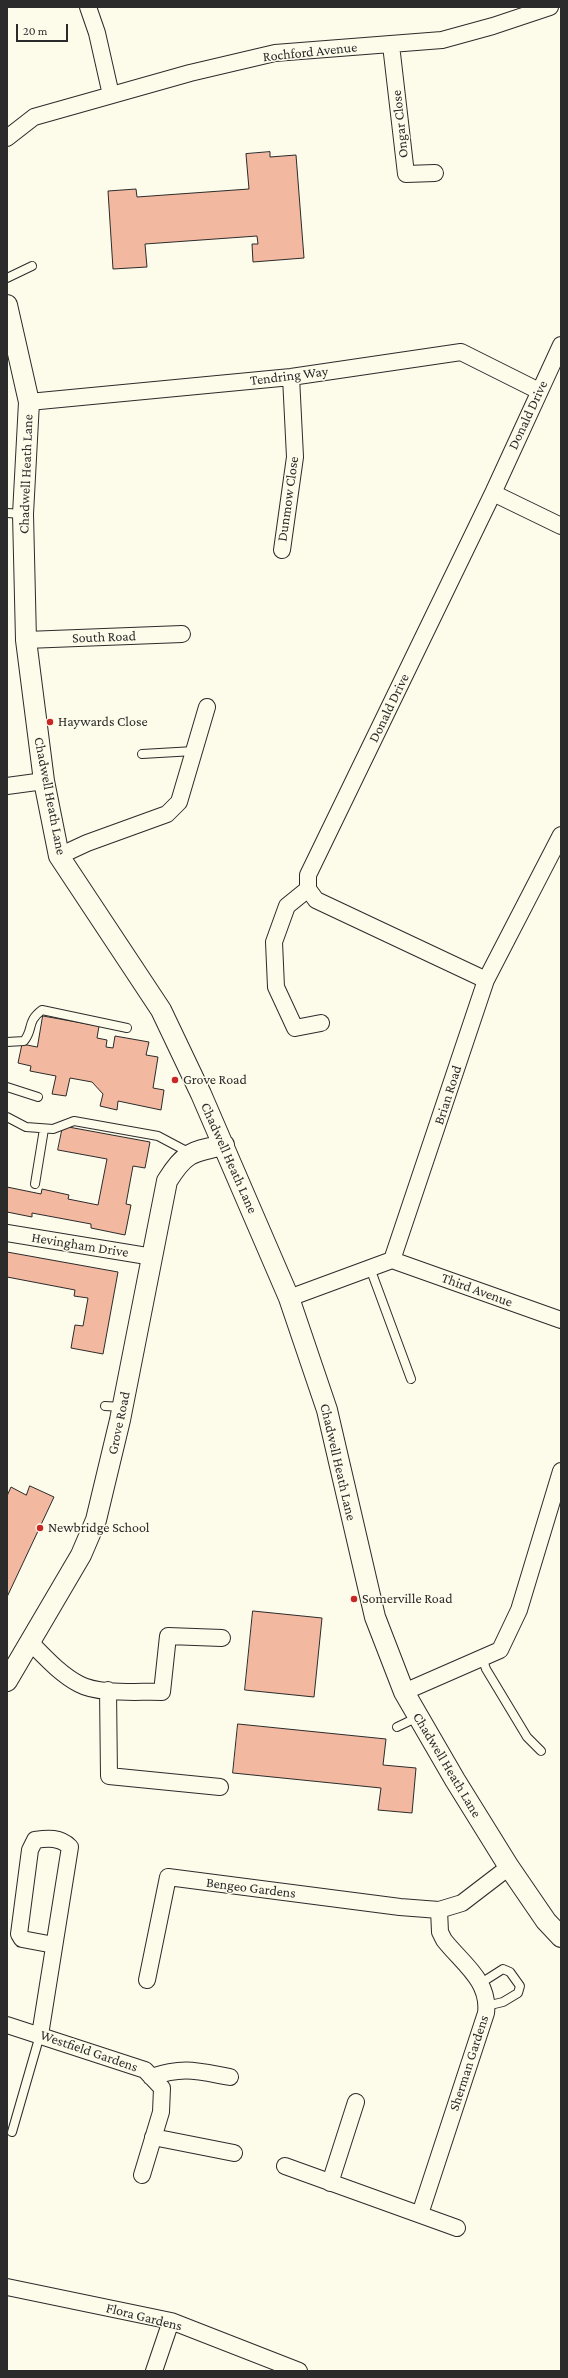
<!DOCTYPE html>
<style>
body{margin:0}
#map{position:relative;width:568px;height:2378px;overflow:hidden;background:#fdfbea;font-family:"Crimson Pro",serif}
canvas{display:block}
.frame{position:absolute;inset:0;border:8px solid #2b2b2b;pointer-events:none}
.scale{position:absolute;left:16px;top:24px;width:52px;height:18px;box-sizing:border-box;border:2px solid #2b2b2b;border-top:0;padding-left:5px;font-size:12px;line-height:14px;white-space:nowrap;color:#2b2b2b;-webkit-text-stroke:3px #fdfbea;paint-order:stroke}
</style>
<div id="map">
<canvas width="568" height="2378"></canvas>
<div class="frame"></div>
<div class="scale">20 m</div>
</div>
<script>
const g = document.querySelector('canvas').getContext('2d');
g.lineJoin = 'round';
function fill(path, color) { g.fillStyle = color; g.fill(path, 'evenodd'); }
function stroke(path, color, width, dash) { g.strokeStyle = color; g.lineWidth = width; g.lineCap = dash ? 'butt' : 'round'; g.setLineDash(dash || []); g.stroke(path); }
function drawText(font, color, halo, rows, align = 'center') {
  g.font = font + ' "Crimson Pro",serif'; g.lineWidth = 3; g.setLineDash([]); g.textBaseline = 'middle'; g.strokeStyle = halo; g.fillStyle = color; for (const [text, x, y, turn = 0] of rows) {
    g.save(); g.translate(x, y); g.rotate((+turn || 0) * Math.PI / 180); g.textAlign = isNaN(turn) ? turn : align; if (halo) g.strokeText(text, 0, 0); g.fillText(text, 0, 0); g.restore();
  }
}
const building = new Path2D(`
 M270,152V157L296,155L304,258L253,262L252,244H258L257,236L145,244L147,267L113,269L108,191L136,189L137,197L249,189L246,154Z
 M43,1016L99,1026L97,1038L107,1040L106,1047L113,1048L115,1036L149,1042L146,1055L158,1057L153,1088L164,1090L161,1110L118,1101L117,1110L100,1106L103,1094L92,1082L70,1078L66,1096L52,1094L56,1076L30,1071L31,1066L18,1063L22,1044L37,1047Z
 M63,1126L150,1142L145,1168L133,1166L126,1204L131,1205L125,1235L91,1228V1224L32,1213V1217L7,1212V1187L41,1194L42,1189L69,1195L68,1199L98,1205L107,1159L58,1150Z
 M7,1252L118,1272L103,1354L71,1348L75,1325L83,1326L88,1298L74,1296L75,1290L7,1277Z
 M30,1486L54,1497L7,1597V1496L11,1487L26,1495Z
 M253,1611L322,1618L314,1697L245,1690Z
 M238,1724L386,1739L383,1765L416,1768L412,1813L378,1810L381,1788L233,1773Z`);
fill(building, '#f2b8a0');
stroke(building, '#2b2b2b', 1);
const service = new Path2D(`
 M7,278L32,266
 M7,513L23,514
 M142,754L194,751
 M7,1042L24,1041C34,1029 26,1022 42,1010L127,1028
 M7,1087L38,1097
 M7,1117L26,1127L53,1129L74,1121L158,1136L190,1153
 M35,1184L44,1129
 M370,1268L411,1379
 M105,1406L122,1407
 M482,1657L486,1669L527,1737L541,1751
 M397,1727L418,1717
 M481,1983L503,1969L510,1972L520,1986L518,1993L503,2002L486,2006
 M12,2132L40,2035`);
const minor = new Path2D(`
 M88,7L97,33L111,95
 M391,45L406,174L435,173
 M7,138L34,117L190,73L275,53L442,40L493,26L550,7
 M29,402L291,377L461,352L539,391
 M493,493L561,526
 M282,550L295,457L291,377
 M26,640L182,634
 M7,786L44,781
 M59,856L87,843L167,814L179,802L207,707
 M308,889L287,906L274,942L276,987L295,1028L321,1023
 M486,980L316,900L308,889V875L493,493L561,345
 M7,1233L153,1257
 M392,1260L561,1320
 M289,1298L392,1260L486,980L561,835
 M30,1642C45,1657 60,1674 79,1684C99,1695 139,1691 162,1692L168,1636L222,1638
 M108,1690L109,1776L220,1787
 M404,1692L500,1650L519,1610L561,1471
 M147,1980L168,1877L400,1907L439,1910
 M7,2025L145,2070L162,2088L161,2112L142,2175
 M40,2035L70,1847C60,1837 48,1838 35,1840L30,1850L19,1934L22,1939L54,1945
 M151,2077C184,2066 197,2071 230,2077
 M153,2137L234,2153
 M285,2166L457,2228
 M330,2183L356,2102
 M420,2214L486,2013C490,1981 462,1963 444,1940L440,1932L439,1910L462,1903L509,1867
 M7,2287L171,2321L299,2371
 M154,2371L171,2321`);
const tertiary = new Path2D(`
 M7,305L29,402L23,514L26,640L44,781L59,856L161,1010L201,1094L289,1298L327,1410L375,1617L404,1692L455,1780L509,1867L546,1921L561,1937
 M7,1681L81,1555L96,1520L120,1420L167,1181C185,1152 191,1152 224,1145`);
stroke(service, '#2b2b2b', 10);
stroke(minor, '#2b2b2b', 18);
stroke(tertiary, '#2b2b2b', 22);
stroke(service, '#fdfbea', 8);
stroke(minor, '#fdfbea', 16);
stroke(tertiary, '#fdfbea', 20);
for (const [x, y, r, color] of [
 [50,722,4,"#c62828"],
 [175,1080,4,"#c62828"],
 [40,1528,4,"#c62828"],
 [354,1599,4,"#c62828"]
]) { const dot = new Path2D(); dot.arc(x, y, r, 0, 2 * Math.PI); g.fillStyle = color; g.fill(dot); stroke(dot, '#fdfbea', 1.5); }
drawText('14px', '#2b2b2b', '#fdfbea', [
 ["Rochford Avenue",310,52,-6],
 ["Ongar Close",400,124,-96],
 ["Tendring Way",289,376,-7],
 ["Donald Drive",528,415,-65],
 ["Chadwell Heath Lane",26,474,-88],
 ["Dunmow Close",288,499,-82],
 ["South Road",104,637,-2],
 ["Donald Drive",389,708,-64],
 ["Chadwell Heath Lane",50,796,79],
 ["Brian Road",448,1095,-72],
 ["Chadwell Heath Lane",229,1158,66],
 ["Hevingham Drive",80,1245,9],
 ["Third Avenue",477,1290,20],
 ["Grove Road",119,1423,-78],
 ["Chadwell Heath Lane",338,1462,77],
 ["Chadwell Heath Lane",447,1765,59],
 ["Bengeo Gardens",251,1888,7],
 ["Westfield Gardens",89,2051,19],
 ["Sherman Gardens",469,2063,-72],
 ["Flora Gardens",144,2317,14]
]);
drawText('14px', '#2b2b2b', '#fdfbea', [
 ["Haywards Close",58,722],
 ["Grove Road",183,1080],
 ["Newbridge School",48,1528],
 ["Somerville Road",362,1599]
], 'left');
</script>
